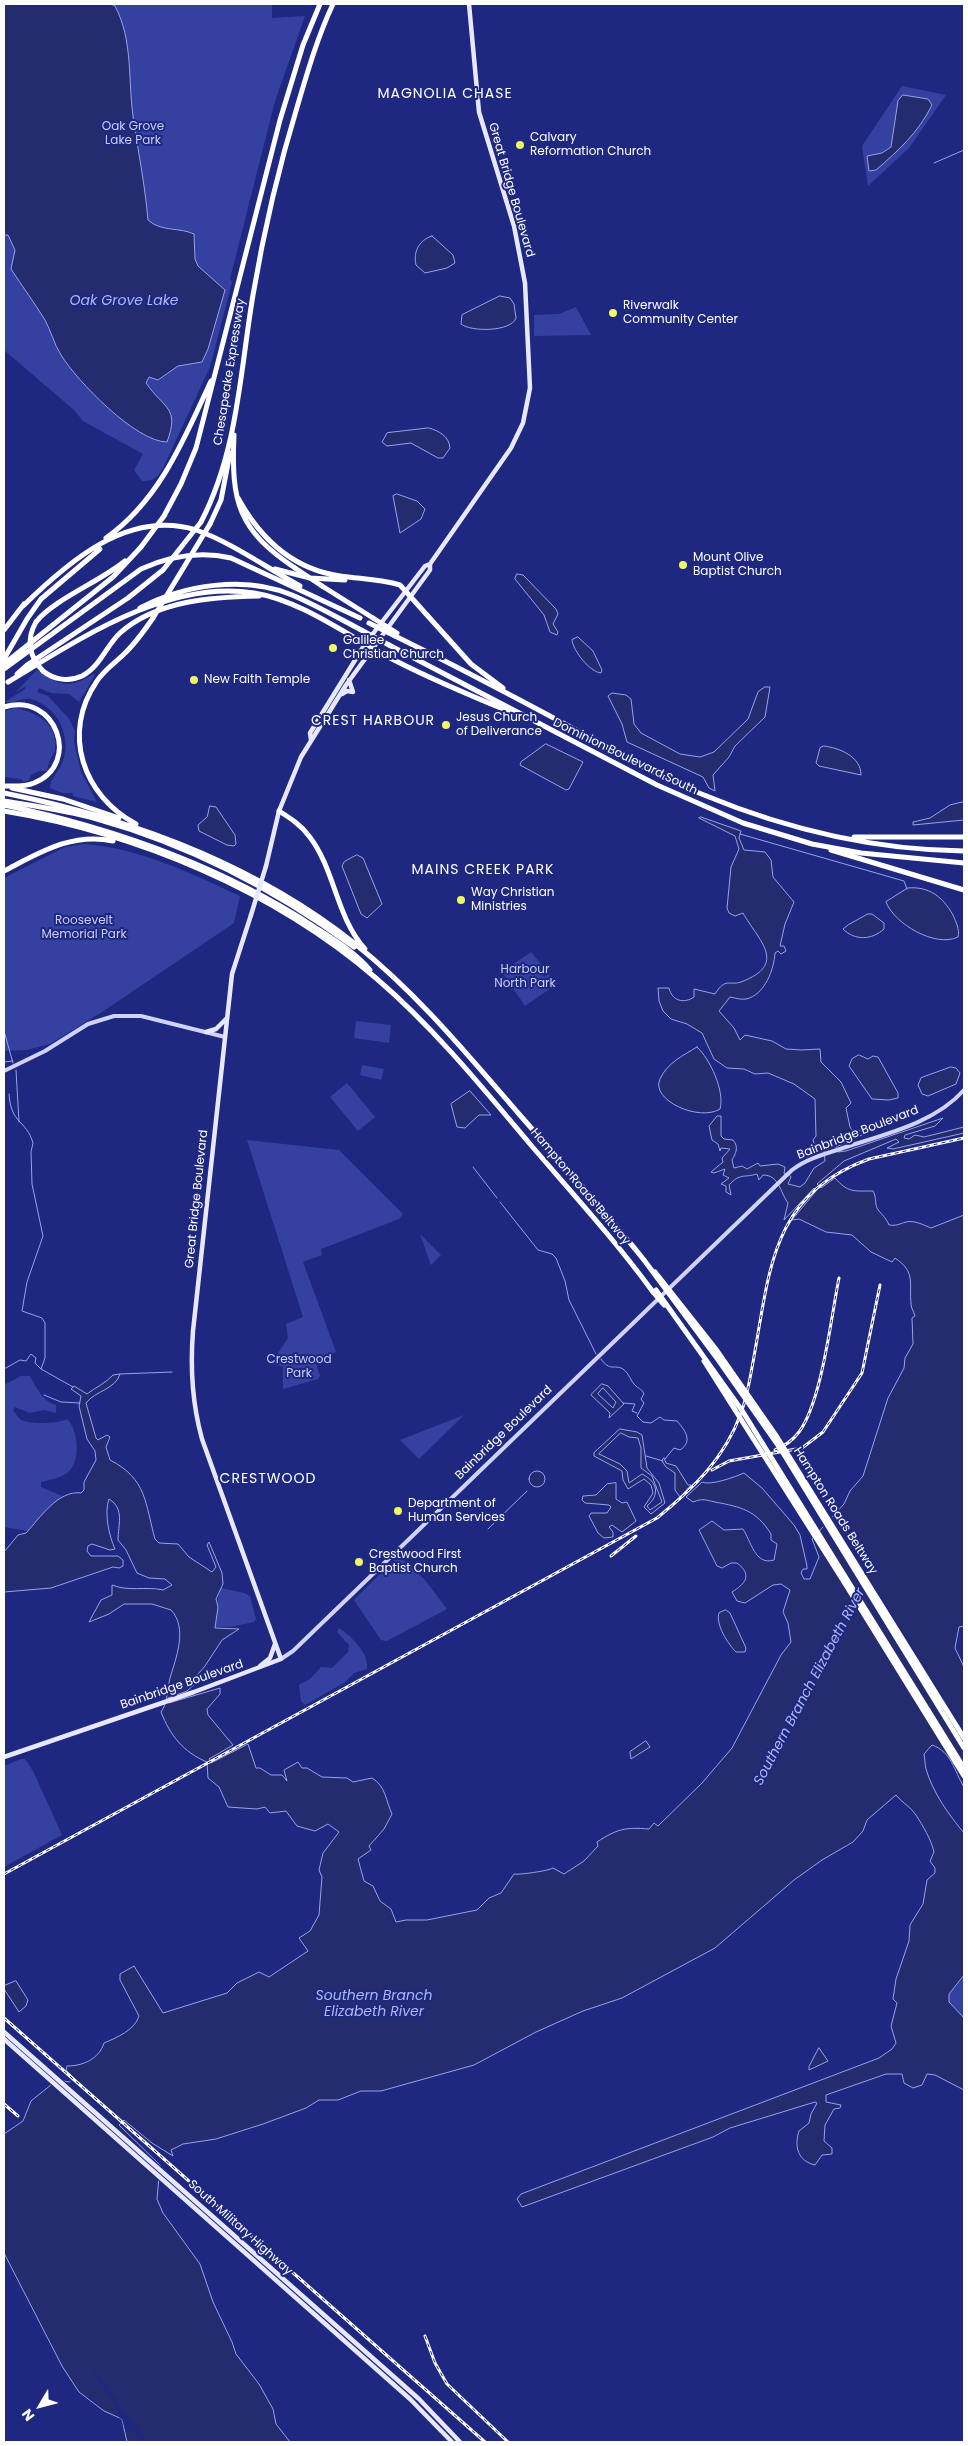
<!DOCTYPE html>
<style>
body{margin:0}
#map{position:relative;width:968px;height:2446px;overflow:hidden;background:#1f2881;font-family:Poppins,sans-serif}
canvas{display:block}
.frame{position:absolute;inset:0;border:5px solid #fff;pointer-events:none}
.north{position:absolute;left:15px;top:2381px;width:50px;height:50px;-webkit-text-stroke:4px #1f2881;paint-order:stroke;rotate:233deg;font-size:14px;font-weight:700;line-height:20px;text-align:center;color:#fff}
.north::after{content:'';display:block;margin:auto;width:18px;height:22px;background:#fff;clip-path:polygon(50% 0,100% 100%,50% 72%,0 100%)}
</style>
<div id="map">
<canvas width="968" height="2446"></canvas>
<div class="frame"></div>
<div class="north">N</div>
</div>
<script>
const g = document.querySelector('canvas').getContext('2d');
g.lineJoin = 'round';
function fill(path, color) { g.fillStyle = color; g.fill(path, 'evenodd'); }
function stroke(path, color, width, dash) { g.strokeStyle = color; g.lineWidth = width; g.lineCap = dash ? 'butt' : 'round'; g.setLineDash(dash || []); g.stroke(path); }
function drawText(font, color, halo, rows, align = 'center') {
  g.font = font + ' Poppins,sans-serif'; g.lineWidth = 4; g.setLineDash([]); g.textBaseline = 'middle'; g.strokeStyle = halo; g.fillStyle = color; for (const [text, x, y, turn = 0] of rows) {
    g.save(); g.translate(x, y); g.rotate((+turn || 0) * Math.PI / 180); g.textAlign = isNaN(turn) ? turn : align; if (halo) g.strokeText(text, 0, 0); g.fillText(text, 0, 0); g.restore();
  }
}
fill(new Path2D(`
 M4,4H272V18L305,16L275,101L230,279L232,282L210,367L164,466C158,477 155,481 142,481L134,470L143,454L83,421L74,410L4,350Z
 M902,86L946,95L909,148L868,186L862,146Z
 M576,307L591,335L534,336V315L559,314Z
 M37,670C59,685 69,690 93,674L95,675L79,702L69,694L51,693L39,688L37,692L48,696L69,719L75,731L74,742L81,772L97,802L73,796V793H62L50,788C50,778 60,771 63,761C72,736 57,706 31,699C22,697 14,704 5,702L25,689L26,686L16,692Z
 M15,708C36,712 58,723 55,749C55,753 51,756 50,760C48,763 48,767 47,771H39L31,775L29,780L24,782L21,779L4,777V711Z
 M84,844C140,848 190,873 240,896L234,923L102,1012L50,1044L27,1050L4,1051V878L65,847Z
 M531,952L546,970L541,973L544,977L549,974L557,984L525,1006L502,972Z
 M356,1021L391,1025L389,1043L354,1038Z
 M362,1065L384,1069L381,1080L360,1075Z
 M347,1083L375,1117L358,1131L330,1097Z
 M247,1140L339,1150L403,1214L399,1219L321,1249L322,1255L303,1262L336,1352L315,1360L320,1376L318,1379L283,1389V1366L274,1365L276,1356L288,1338L286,1324L303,1317Z
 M420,1234L441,1255L431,1265Z
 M21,1376H30C36,1387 43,1402 56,1405V1413L44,1410L30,1413L15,1407L13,1410C16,1414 19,1420 24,1421C33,1424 59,1424 67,1419C79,1430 81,1463 67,1473C60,1478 49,1480 41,1482V1487L62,1496L28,1531L4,1527V1385Z
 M464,1415L419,1459L400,1440Z
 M402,1559L425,1580L447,1609L387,1641L381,1640L354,1600L394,1560Z
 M221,1588L244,1593L250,1596L256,1619L254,1622L230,1627H215C218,1613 216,1601 221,1588Z
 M339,1628C351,1636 370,1654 367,1669L354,1673L344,1683L305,1705L301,1701L299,1685L310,1679L321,1667L332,1668L348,1652L349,1645L337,1632Z
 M21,1759H25L33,1771L62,1835L4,1867V1766Z
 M964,1932V2018L949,2002L940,1964Z`), '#3541a0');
const water = new Path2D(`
 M4,4H111L115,6C133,40 128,79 133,116C138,151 145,185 148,220C161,232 179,227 194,234L195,259L198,266L225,290L208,349L202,362L178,366L158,380L149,377L146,383C164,409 180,407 167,442C136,442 77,381 61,355C54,344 51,331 45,320C34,302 22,286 11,269L15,250L8,235H4Z
 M903,95L928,99L932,105C918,133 899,150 876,170L869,171L867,156L882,153L891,147L898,101Z
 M432,236L453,255L455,263L447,268L425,273L416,265C413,252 419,240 432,236Z
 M500,296L510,298L514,304L516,318C511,332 471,332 461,324L462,315Z
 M429,428C439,431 449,436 450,448L443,458H438L411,443L387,446L382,442L387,433Z
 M397,494L417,501L425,509L421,519L400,533L393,496Z
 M517,574L523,575L556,609L558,614L553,624L558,632L557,635L550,632L544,615L515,579Z
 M578,637L593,651L602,670L601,673C590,672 573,651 572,640Z
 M765,687H770L765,717L735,746L729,757L713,775L715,791L709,788L703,777L627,742L622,724L608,696L612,693L626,695L631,699L634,724L641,733L680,754L700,757L714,752L748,719L758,692Z
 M546,744L583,762L569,789L566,790L520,765L521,762Z
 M824,746C839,748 861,756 861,775L819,766L816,763L820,748Z
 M964,802V820L913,825V822L930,818L950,805Z
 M210,806L216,807L235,835L236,844L234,846L227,845L199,831L198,825L207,817Z
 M701,817L741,831L739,838L744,850L765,852L771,860L773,877L794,902L785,924L780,946H784L786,951L781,954L778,951L775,953C774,969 765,995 746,999C742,1000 735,998 730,997L719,1011L734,1028L740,1040L745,1035L772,1041L786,1049L802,1050L820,1049L821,1062L841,1082L851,1103L846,1108L850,1127L854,1133L869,1127L865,1130L866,1133L836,1147L838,1152L846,1151L943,1118L935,1126L905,1135L904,1138L909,1139L915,1135L924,1137L964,1127V1133L893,1149L887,1148L899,1142L896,1139L844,1161L817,1184L821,1188L835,1178C848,1193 854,1191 873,1191C877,1197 874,1206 879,1211C884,1217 886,1218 889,1225C897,1226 899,1224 906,1222C914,1220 924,1225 931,1228L964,1215V1626L959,1627L955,1648L964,1667V1787C954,1771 952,1752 932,1745L924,1754C925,1759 925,1765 926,1769C933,1793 949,1815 964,1833V1975L949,1994V2002L964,2018V2090L935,2075L927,2074L922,2085L913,2088L904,2083L902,2074H886L826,2095V2102L841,2105L840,2108L834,2109L825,2125L824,2141L832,2148V2154L822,2155L815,2165C798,2161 794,2147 799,2131L809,2123L811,2114L817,2103L815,2102L730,2128L713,2137L522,2207L517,2199L521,2194L879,2058L892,2049L896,2043L891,2026L897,2003L893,1999L896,1979L909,1941L910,1925L923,1904L927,1880L935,1873V1868L930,1861L934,1852C931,1839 923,1826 916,1815C911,1807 901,1802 896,1795L867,1820L863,1831L853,1842L822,1860L794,1880L715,1948L622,1998L583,2011L536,2032L474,2065L381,2091H361L338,2100H319L306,2108L263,2124L216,2139L183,2144L171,2150L173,2156L152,2143L124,2120L119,2125L160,2165L157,2199L163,2213L200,2264L213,2302L232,2342L236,2354L259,2384L273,2409L276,2424L290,2442H127L122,2419L104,2411L79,2392L62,2366L4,2253V2134L23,2121L31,2101L57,2080L70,2082L74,2078L66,2070L67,2066C83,2066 99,2059 104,2043C116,2038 135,2030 139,2016L120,1980V1974L134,1966L163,2013L227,1993L237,1983L259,1972L269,1977L308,1951L299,1938L310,1931L319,1915L322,1877L319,1870L323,1853L339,1832L328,1824L315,1831L297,1826L286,1811L270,1813L265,1807L257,1809L228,1807L219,1787L208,1778L207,1762C183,1752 170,1735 161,1712C168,1702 167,1690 170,1678C176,1658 188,1628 171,1610L152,1604H124L109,1614L89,1622L101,1600L112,1595V1585C129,1592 146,1586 163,1590L172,1585L165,1579L149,1578L137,1573L126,1550L118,1540C118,1525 125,1509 109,1499C104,1513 109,1536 115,1549L110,1550L92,1544L88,1546L87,1551L91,1556H118L123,1560V1566L119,1568L113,1567L51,1588L4,1592V1552L18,1535L26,1533C40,1518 58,1490 81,1493L84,1490V1482L96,1460L95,1451L87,1439L79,1406L81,1396L71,1389L74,1386L87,1394C96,1387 106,1383 113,1375L120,1374C116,1389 95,1391 86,1403L96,1438L98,1440L107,1435L110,1437L106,1447L110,1460C147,1479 145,1503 155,1539L159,1543L178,1544L189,1557L212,1572L216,1567L207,1545L209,1542L222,1573L223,1584L216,1599L218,1607L215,1628L239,1629L222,1640L205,1666L198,1674L196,1683L187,1691L168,1698L169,1703L220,1688V1694L207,1709L208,1715L233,1745L209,1759L211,1763L248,1744L256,1768H260L271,1775H282L287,1781L284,1770L298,1762L302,1768H307L322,1777L347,1778L353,1782L372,1778C386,1786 386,1802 392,1814L384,1829L369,1846L371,1850L358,1859L364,1881L373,1886L380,1901L391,1909L396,1922L406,1920H427L477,1910L489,1898L501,1893L514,1874C519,1875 548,1871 553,1868L564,1874L584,1861L598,1846L597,1842C617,1829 625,1827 649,1829L654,1823L658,1826L702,1783L732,1748L781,1655L791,1642L788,1623L783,1612L790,1590L781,1584L773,1585L745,1603L737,1601L732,1592C745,1584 753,1575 737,1563H731L722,1568L717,1566L699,1530L712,1521L724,1530L743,1529C751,1541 755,1566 774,1560L777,1544L771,1540V1534C756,1510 741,1507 715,1502C705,1500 703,1498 693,1502L686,1497L702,1482C710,1486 735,1477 744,1473L762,1488L794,1525L800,1535L807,1566V1569H803L801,1573L804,1579H810L819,1557L812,1539L844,1504L850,1491L863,1476L888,1398L904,1368L905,1358L913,1344L912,1318L915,1316C914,1312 911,1308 911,1304C909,1283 916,1272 895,1258L892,1262L871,1252L852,1235L826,1232L799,1219L792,1220L816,1191L814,1188L784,1220L788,1203C780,1192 779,1175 763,1175L759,1180L757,1174C743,1178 740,1173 729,1185L731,1195L726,1192V1186L721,1184L729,1178L723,1175L725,1169L714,1173L711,1172L723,1162L722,1158L730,1149L721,1148L720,1151L718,1144L712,1140L709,1126L717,1116H721V1136L724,1139L733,1140C739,1147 736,1153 732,1160L734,1168L742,1166L747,1169L758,1163L760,1166L778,1164L785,1167L784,1174L788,1173L791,1177L788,1184L800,1187L805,1183L814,1168L825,1161L824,1151L815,1147L813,1140L816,1136L815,1099L794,1084L768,1073L755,1074L744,1069L727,1068L714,1059L702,1033L687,1024L671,1019L663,1011L659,1001L658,988H669C672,1001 684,1004 694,997V989L715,994C726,977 728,986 741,982C789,964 758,940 743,913L735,916L729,913L727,908L731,867L739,849L735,836L699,818Z
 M357,855L363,858L382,904L367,918L361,914L342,866L344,862Z
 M908,888C929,886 943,897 953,915C956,922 960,930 958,937C936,948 894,924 886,902Z
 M868,914H872L884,923V929C872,940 855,941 843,929L848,925Z
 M697,1047C710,1059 725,1091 720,1109C699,1122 650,1100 660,1079C667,1063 684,1055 697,1047Z
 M859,1055L868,1059L873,1056L878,1057L898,1093V1098L889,1100L872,1099L849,1066L852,1059Z
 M951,1067L956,1068L960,1073L956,1084L928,1096L922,1094L918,1085L921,1078Z
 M470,1091L491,1115H479L465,1128L457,1127L451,1104Z
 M602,1384L608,1386L624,1404L609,1418L610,1413L591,1395ZM603,1388L616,1402L613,1408L598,1394Z
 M620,1429L637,1432L642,1435L647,1468L659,1483L665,1503L651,1514L644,1507L653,1493L651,1485L644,1479L628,1489L623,1480L622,1471L594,1456V1453ZM621,1433L629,1437L638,1438L641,1448V1468L652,1476L662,1502L650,1510L647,1506C660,1495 658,1482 642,1474L629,1483L627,1471L620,1464L599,1454Z
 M664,1458L666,1463L676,1466L688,1485H691L680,1497L675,1490V1473L666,1467L662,1461Z
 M529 1479a8 8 0 1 1 16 0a8 8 0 1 1-16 0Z
 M616,1483V1499L622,1503L627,1502L636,1521L622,1532L612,1525L609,1527L613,1532V1537L604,1538L598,1533L589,1516L591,1513H607L611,1507L609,1505L585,1503L582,1500L583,1496L596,1495L607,1484Z
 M726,1610L730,1613L746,1648L745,1652H736C728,1644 715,1624 719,1613Z
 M646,1741L650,1747L631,1759L630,1752Z
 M16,1981L28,2000L26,2006L19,2012L4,1989V1986Z
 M819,2048L828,2061L809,2070V2067Z`);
fill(water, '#242b6e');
stroke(water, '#97a2ea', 1);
fill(new Path2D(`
 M830,1514L964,1730V1753L821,1523Z
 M74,2077L120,2119L116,2123L70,2082Z
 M56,2078H61L162,2167L160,2182L48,2083Z
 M94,2370L101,2379L146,2441L140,2442L131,2430L126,2433L122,2419L119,2418L121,2416L113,2405L115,2403L94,2374Z`), '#1f2881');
stroke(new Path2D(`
 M934,163L964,150
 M740,834L904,881L907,889
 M4,1031L13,1063
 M4,1062L13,1061
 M16,1070L19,1122
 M9,1094C11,1125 26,1119 33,1143L31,1152L32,1184L43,1236L27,1282L22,1311L42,1318L45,1323V1358L41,1369L73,1387
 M473,1167L497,1198
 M500,1202L538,1250L552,1254L556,1258L565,1281L569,1300L596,1354
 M601,1359C610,1372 614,1364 623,1369C630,1374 630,1381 636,1386C639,1389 642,1389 644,1394L641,1399L644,1403L637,1416L643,1422L651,1423L660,1417L664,1420L677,1421C684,1429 694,1441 680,1450L674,1448L665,1459
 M4,1369L20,1360L26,1361L31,1354L36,1358L35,1363L41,1369
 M120,1374L172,1372
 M44,1395L61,1402L80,1403
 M623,1403L635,1404L632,1411L637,1413
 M646,1456L663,1461
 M488,1529L527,1491`), '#97a2ea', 1);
stroke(new Path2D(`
 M4,1071L45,1051L88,1024L114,1016H141L225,1037
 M281,1659L293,1651L792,1170C805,1160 821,1155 837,1150C880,1135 933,1125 964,1090`), '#cfd3f7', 4);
stroke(new Path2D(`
 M342,694L347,691L353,692L349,680
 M311,740L310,733L365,644L425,566L430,564L511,448L523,423L530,388L525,283L514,226L479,112L469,4
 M266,866L279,811L301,757L346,685L430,570V564
 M206,1032L216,1029L227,1018
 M260,1666L270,1658L275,1644
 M4,1757L194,1692L281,1659L202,1439C192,1403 190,1369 193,1331L232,974L251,915
 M4,2032L419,2399L460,2442
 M4,2039L410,2399L452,2442`), '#e7e8fe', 4.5);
stroke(new Path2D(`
 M234,435C231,502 238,530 295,568
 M238,498C260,538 292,569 340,576C360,579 380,579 400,585L471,664L503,688
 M164,516L181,484L196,448L280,120L303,45L320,4
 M201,522C238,451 240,372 253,295C264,230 279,166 298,104C308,70 318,36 333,4
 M210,524L221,500L230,453
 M106,538C160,500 184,439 211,381
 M275,569L310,578L345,580
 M322,586L373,618
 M23,606C68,562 128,509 196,530C231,542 267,568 300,586
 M140,608C183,585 245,575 292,595C316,605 340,619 363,631
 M36,622C53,600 101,581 125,561
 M4,630L24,604
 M395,636C452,664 507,693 563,723C609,748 655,776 704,795C786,829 875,850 964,851
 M389,645L657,785L743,823L812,844L861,853L964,863
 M4,659L27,619L41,599L100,549
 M4,664L113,577L141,547
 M4,669L141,569C170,556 200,551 231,558L360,618
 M43,671C54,680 69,682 82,676C100,667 106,646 120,633C157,600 213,597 259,596
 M17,674L27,665L128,598L163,570
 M8,682C78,640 167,579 254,593C301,600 351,638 394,660C431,679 469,695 508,711
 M4,707C56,691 82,764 34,783C25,787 14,786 4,786
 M12,788L63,799L119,818
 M4,793C129,818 253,863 354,943C417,993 467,1054 519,1114C561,1162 604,1210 644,1260
 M4,801C35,806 66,810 97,819C190,845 276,890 354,947
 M4,805C113,828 219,865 313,926C333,939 355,952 370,970
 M4,811C137,833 274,890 377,979C434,1028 482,1087 530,1144C572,1193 615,1240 653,1292
 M279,811C290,818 301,825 309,836C335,869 336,917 365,949
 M136,824C83,796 61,733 97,681C104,670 115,663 124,654C135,644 144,631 153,618
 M854,837H964
 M831,850L964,890
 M4,871C39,853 72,832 113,841
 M844,1582L964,1776`), '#fff', 5);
const rail = new Path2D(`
 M775,1450C785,1446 793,1440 799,1432C822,1401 831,1317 839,1278
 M712,1470L729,1461L802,1448L823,1432L862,1373L880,1285
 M611,1556L636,1536
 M4,1874L657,1518C693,1489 725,1458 741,1413C747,1397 750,1379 753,1362C770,1271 770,1195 869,1159L964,1138
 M4,2018L485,2442
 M4,2104L18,2116
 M425,2336L435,2363L447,2384L508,2442`);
stroke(rail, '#fff', 3);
stroke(rail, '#1f2881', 1, [4]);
stroke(new Path2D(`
 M251,915L266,866`), '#e7e8fe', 4.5);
stroke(new Path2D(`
 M141,547L164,516
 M295,568L322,586
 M163,570L201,522
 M153,618L210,524
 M373,618L397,633
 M36,622C26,639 29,657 43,671
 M369,623L395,636
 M363,631L389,645
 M644,1260L719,1361L780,1448L964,1748
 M655,1272L715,1348L777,1437L964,1738
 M656,1290L743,1412L964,1768
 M653,1292L664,1305
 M704,1361L844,1582`), '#fff', 5);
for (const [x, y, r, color] of [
 [520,145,5,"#eff764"],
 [613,313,5,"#eff764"],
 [683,565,5,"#eff764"],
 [333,648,5,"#eff764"],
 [194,680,5,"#eff764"],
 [446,725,5,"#eff764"],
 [461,900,5,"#eff764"],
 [398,1511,5,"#eff764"],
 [359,1562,5,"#eff764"]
]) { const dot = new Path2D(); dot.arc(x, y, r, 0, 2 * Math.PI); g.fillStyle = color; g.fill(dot); stroke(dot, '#1f2881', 2); }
drawText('12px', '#c8cdf6', '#1f2881', [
 ["Oak Grove",133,127],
 ["Lake Park",133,141],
 ["Roosevelt",84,921],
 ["Memorial Park",84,935],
 ["Harbour",525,970],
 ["North Park",525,984],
 ["Crestwood",299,1360],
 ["Park",299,1374]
]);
drawText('12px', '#fff', '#1f2881', [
 ["Calvary",530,138],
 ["Reformation Church",530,152],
 ["Riverwalk",623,306],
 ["Community Center",623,320],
 ["Mount Olive",693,558],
 ["Baptist Church",693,572],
 ["Galilee",343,641],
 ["Christian Church",343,655],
 ["New Faith Temple",204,680],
 ["Jesus Church",456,718],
 ["of Deliverance",456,732],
 ["Way Christian",471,893],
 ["Ministries",471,907],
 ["Department of",408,1504],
 ["Human Services",408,1518],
 ["Crestwood First",369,1555],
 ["Baptist Church",369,1569]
], 'left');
drawText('12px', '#fff', '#1f2881', [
 ["Great Bridge Boulevard",511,190,74],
 ["Chesapeake Expressway",230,372,-81],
 ["Dominion Boulevard South",625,757,26],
 ["Bainbridge Boulevard",858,1133,-21],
 ["Hampton Roads Beltway",580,1187,50],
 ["Great Bridge Boulevard",197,1199,-84],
 ["Bainbridge Boulevard",504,1433,-44],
 ["Hampton Roads Beltway",835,1511,58],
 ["Bainbridge Boulevard",182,1685,-19],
 ["South Military Highway",240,2228,42]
]);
g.letterSpacing = '1px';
drawText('14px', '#fff', '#1f2881', [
 ["MAGNOLIA CHASE",445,94],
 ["CREST HARBOUR",373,721],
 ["MAINS CREEK PARK",483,870],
 ["CRESTWOOD",268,1479]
]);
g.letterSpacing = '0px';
drawText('italic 14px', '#afb7f0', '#1f2881', [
 ["Oak Grove Lake",124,301],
 ["Southern Branch Elizabeth River",810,1687,-62],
 ["Southern Branch",374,1996],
 ["Elizabeth River",374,2012]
]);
</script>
